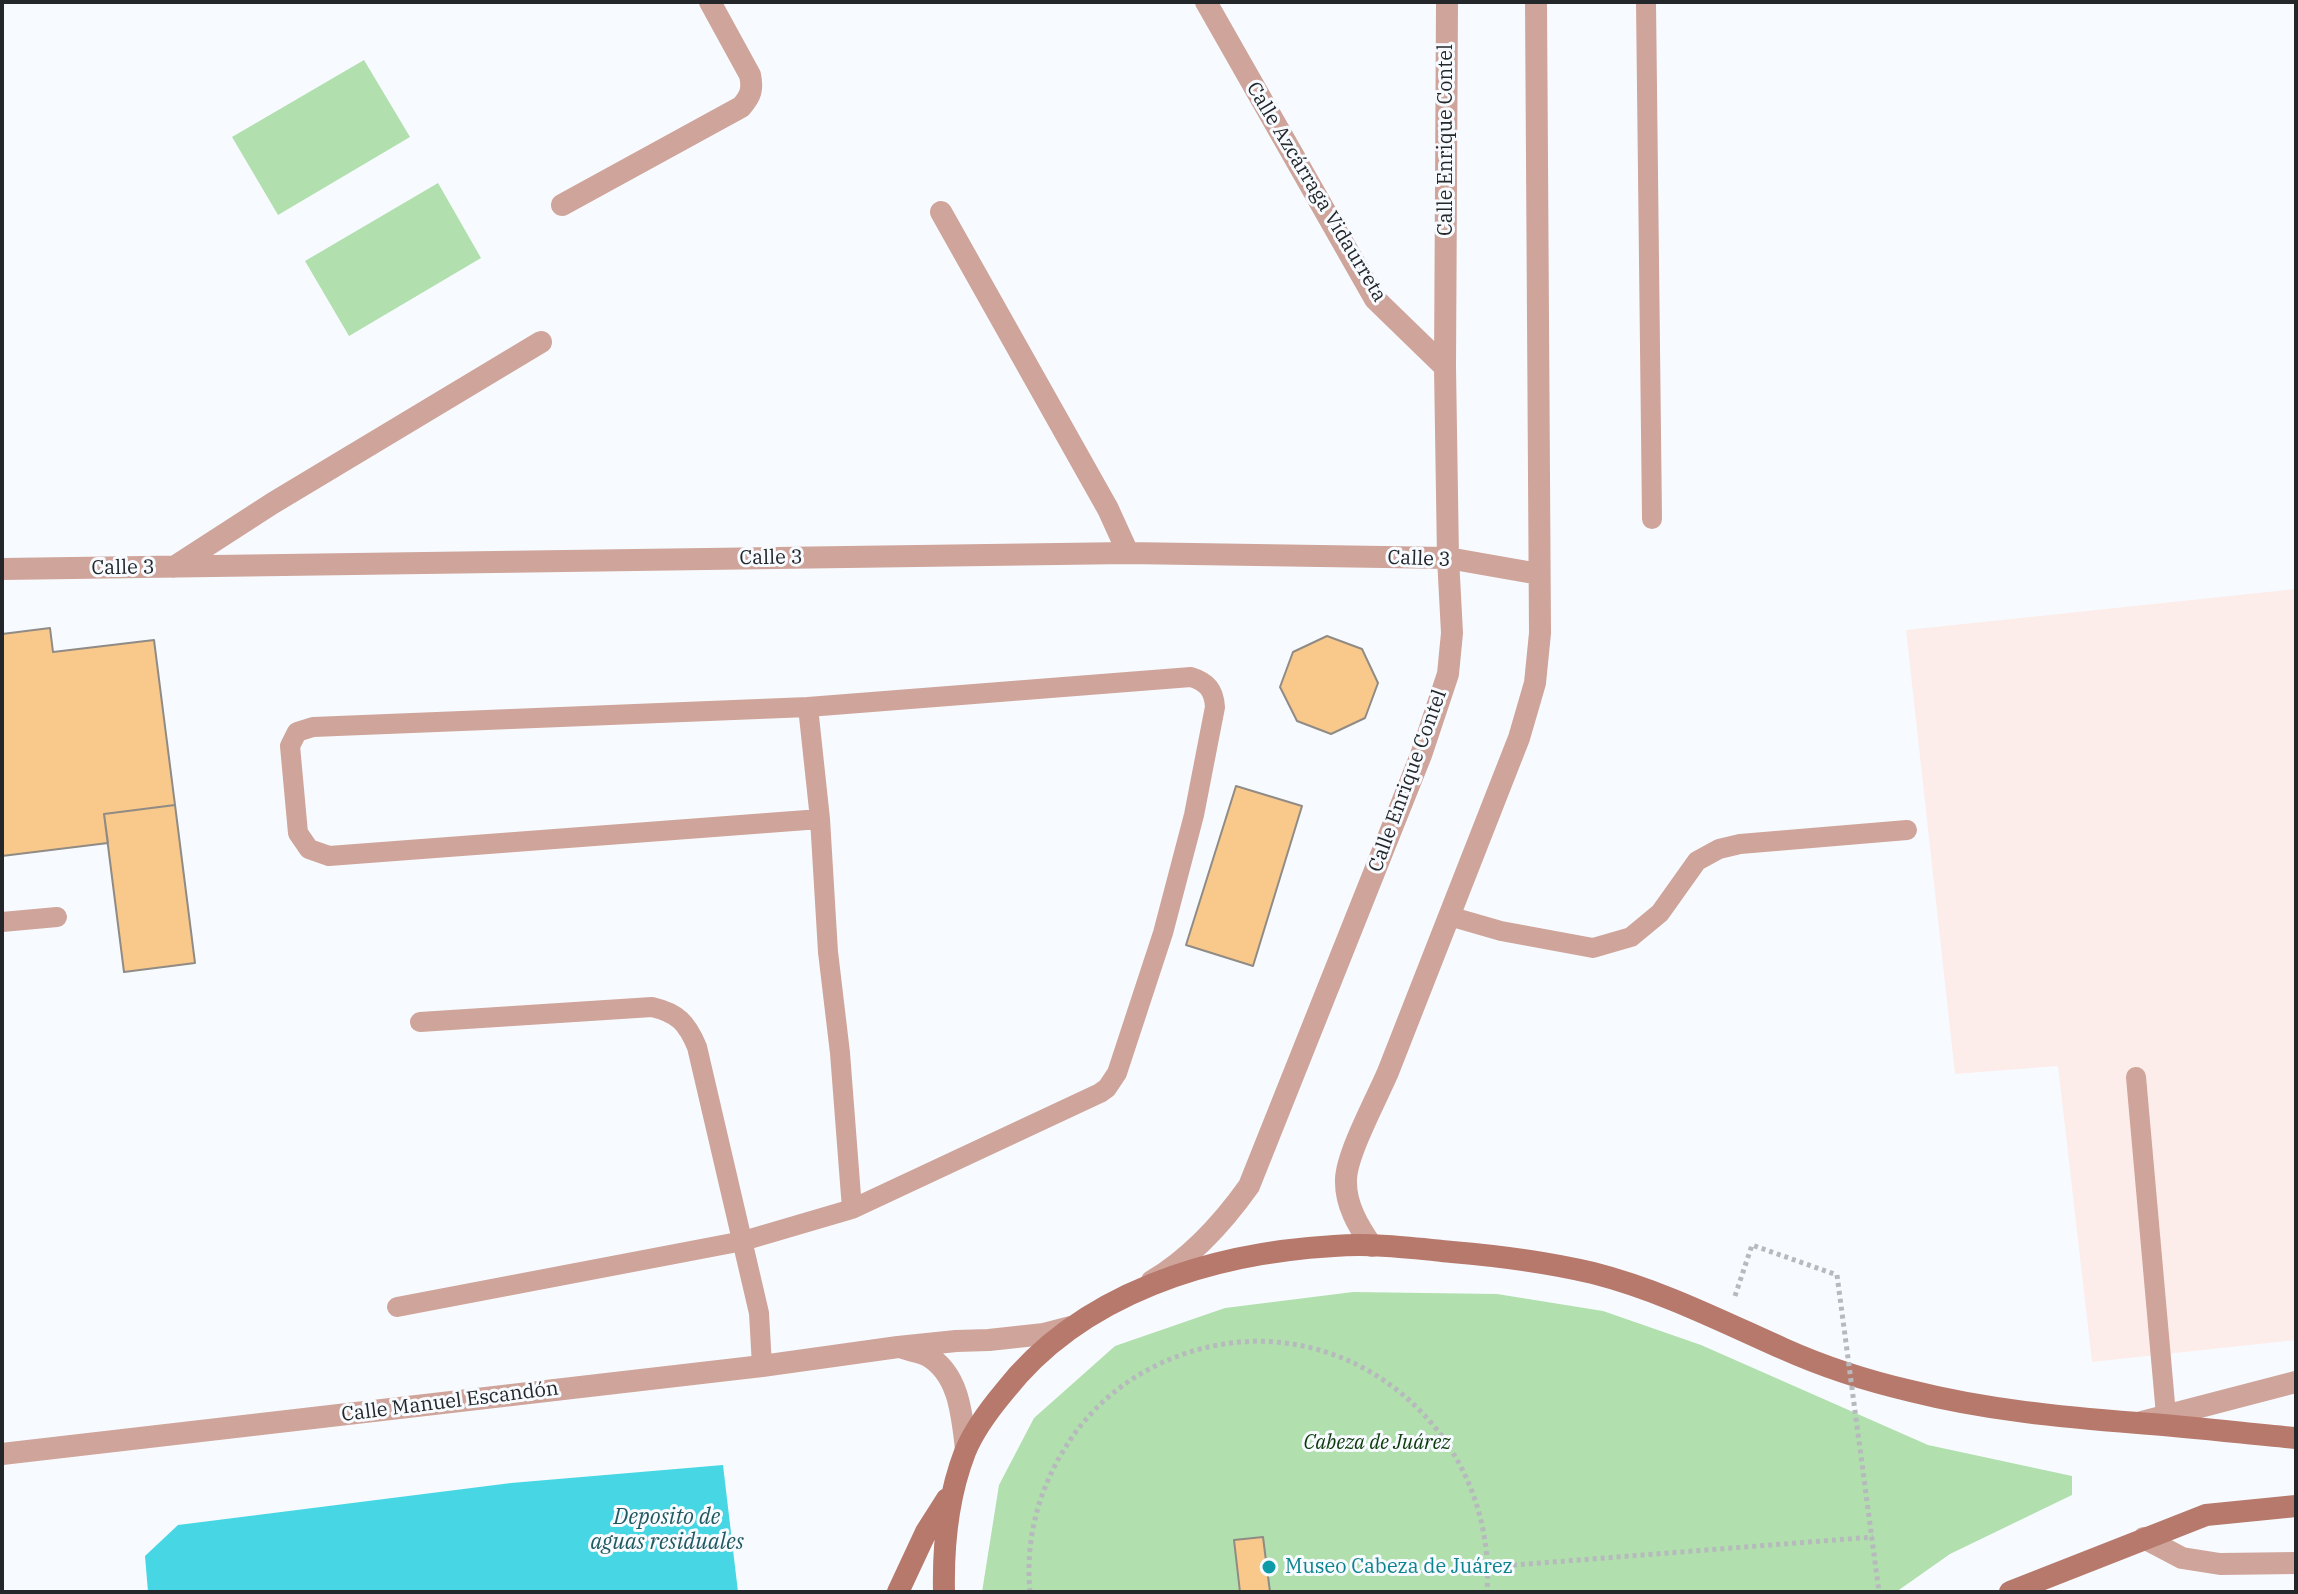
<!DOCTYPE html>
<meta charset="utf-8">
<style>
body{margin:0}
#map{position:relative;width:2298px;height:1594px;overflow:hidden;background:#f7fbff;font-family:"IBM Plex Serif",serif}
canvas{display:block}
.frame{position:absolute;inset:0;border:4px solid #242729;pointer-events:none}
</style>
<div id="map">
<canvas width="2298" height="1594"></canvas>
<div class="frame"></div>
</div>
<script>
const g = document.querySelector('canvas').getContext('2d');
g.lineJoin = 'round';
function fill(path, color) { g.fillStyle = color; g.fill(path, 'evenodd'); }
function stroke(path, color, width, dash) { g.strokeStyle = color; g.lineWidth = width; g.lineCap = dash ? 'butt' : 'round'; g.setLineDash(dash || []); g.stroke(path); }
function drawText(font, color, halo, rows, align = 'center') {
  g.font = font + ' "IBM Plex Serif",serif'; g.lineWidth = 6; g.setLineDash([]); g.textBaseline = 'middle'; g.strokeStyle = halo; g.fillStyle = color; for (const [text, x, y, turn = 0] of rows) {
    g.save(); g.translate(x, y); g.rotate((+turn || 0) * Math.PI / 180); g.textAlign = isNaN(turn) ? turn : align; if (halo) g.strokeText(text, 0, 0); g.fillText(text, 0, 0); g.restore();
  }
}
fill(new Path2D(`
 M2296,589V1340L2092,1362L2058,1066L1955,1074L1906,630Z`), '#fdedea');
fill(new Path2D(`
 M364,60L410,137L278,215L232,137Z
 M438,183L481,258L349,336L305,261Z
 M1353,1292L1497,1294L1603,1311L1701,1345L1928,1445L2072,1476V1495L1950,1554L1896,1592H982L999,1485L1034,1418L1115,1346L1225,1308Z`), '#b1dfad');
fill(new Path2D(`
 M723,1465L738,1592H148L145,1556L178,1525L511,1483Z`), '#47d7e4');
const building = new Path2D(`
 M50,628L53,652L154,640L175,805L104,814L108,843L2,856V634Z
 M1327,636L1362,649L1378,683L1365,718L1331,734L1297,721L1280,687L1293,652Z
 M1236,786L1302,806L1253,966L1186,945Z
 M175,805L195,963L124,972L104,814Z
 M1263,1537L1270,1592H1240L1234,1540Z`);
fill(building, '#f9c88b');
stroke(building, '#908b85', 2);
stroke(new Path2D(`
 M1735,1296L1752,1245L1837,1275
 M1489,1567L1873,1537
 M1030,1592C1025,1541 1038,1491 1065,1448C1092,1404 1133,1372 1181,1355C1339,1298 1498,1427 1487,1592`), '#b6babd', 5, [4, 4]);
stroke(new Path2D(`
 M1646,2L1652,519
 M808,707L820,819L828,952L840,1053L852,1209
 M1449,916L1501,931L1593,948L1631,937L1660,913L1697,861L1719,849L1740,844L1907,830
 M2,922L57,917
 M420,1022L652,1007C678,1013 687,1023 697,1047L759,1313L762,1366
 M2136,1077L2166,1415
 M397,1307L743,1241L852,1209L1100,1093L1107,1088L1117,1073L1163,933L1194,815L1215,707C1214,690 1207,682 1191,677L808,707L313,727L297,732L290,746L298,833L309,849L329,856L820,819`), '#cfa49a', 20);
stroke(new Path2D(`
 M1206,2L1375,299L1445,367
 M562,205L741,107C751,96 753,89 750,75L710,2
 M941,212L1108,509L1128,553
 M174,567L273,503L541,342
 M2,569L1128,553L1448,558L1539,574
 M1372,1246C1358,1226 1345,1204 1346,1179C1347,1153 1377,1098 1388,1072C1432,961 1475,849 1519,738L1535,683L1540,633L1536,2
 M1152,1281C1192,1257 1222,1224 1249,1186L1421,755L1448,674L1452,633L1448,558L1445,367L1447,2
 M903,1348C911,1351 921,1352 928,1356C960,1375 962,1417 966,1449
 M2,1454L762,1366L898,1347L956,1341L989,1340L1044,1334L1071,1327`), '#cfa49a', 22);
stroke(new Path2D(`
 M2142,1422L2296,1382
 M2144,1538L2182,1558L2220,1564L2296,1563`), '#cfa49a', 22);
stroke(new Path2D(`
 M898,1592L926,1532L947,1499
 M944,1592C943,1545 948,1496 965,1452C974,1430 989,1410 1004,1392C1081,1293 1212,1253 1334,1246C1373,1243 1413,1248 1452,1252C1500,1256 1546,1262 1593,1273C1660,1290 1721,1321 1784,1349C1824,1367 1868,1381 1911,1391C1986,1410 2062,1417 2138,1423C2191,1427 2243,1433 2296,1438
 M2010,1592L2206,1515L2296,1506`), '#b7796b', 22);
stroke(new Path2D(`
 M1837,1275L1879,1592`), '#b6babd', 5, [4, 4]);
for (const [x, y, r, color] of [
 [1269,1567,8,"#0f9aa8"]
]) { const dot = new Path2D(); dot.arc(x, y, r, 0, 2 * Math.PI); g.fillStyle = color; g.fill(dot); stroke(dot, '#f7fbff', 3); }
drawText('20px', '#242729', '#f7fbff', [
 ["Calle Enrique Contel",1446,140,-90],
 ["Calle Azcárraga Vidaurreta",1316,192,59],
 ["Calle 3",771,558,-1],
 ["Calle 3",1419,559,2],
 ["Calle 3",123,568,-1],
 ["Calle Enrique Contel",1408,781,-70],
 ["Calle Manuel Escandón",450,1402,-7]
]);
drawText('italic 20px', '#0b3909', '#f7fbff', [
 ["Cabeza de Juárez",1377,1443]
]);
drawText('20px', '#0d838f', '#f7fbff', [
 ["Museo Cabeza de Juárez",1285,1567]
], 'left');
drawText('italic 22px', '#1f595f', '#f7fbff', [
 ["Deposito de",667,1518],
 ["aguas residuales",667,1543]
]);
</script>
